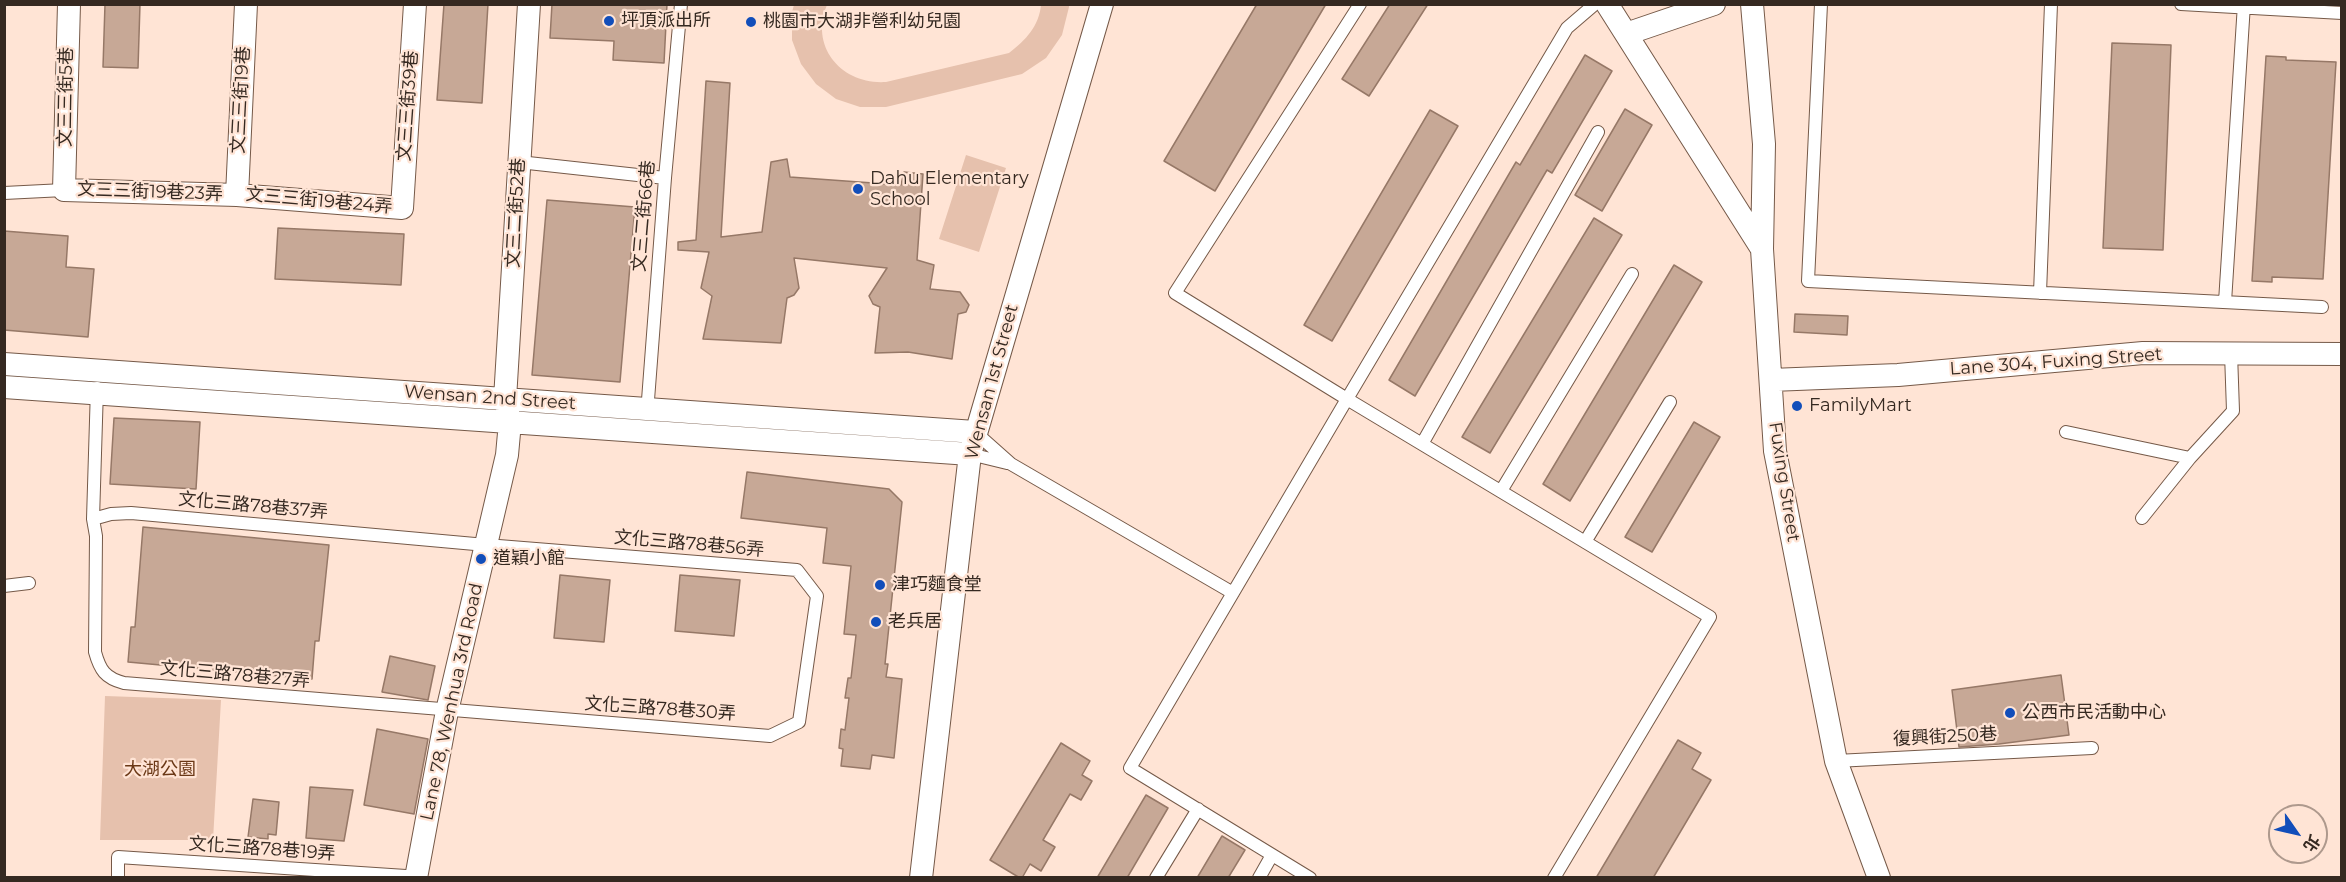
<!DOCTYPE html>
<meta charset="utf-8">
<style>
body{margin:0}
#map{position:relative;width:2346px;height:882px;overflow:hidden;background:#ffe4d5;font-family:Montserrat,"Noto Sans TC",sans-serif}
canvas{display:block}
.frame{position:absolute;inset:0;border:6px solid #352921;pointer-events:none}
.north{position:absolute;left:2268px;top:804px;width:60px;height:60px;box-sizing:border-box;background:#ffe4d5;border:2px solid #ae998d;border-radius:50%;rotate:124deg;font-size:16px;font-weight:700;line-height:24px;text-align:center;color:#352921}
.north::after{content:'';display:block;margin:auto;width:21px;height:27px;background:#124eba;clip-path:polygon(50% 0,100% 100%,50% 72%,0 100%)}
</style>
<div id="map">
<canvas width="2346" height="882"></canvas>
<div class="frame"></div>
<div class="north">北</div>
</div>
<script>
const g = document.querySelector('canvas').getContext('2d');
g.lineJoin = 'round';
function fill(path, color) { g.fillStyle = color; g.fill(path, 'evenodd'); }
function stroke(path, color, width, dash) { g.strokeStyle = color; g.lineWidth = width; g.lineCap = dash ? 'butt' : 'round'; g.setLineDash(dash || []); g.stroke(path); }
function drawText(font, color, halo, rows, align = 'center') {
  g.font = font + ' Montserrat,"Noto Sans TC",sans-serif'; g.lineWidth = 4.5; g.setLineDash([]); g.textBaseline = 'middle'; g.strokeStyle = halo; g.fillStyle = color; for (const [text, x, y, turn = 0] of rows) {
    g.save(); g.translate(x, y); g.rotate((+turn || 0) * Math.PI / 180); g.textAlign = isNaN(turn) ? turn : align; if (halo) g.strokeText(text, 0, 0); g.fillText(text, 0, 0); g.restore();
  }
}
fill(new Path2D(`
 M794,5H827C809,47 842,85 886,82L1009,53C1026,40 1039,26 1041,5H1069V7L1062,35L1046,58L1022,74L886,107H860L836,99L816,84L801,64L792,40V12Z
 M966,155L1006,168L979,252L939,239Z
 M105,696L221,700L213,840H100Z`), '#e6c1ad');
const building = new Path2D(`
 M105,4H140L138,68L103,67Z
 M444,4H488L482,103L437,100Z
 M552,4H667L664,63L613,60L614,41L550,38Z
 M1257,4H1326L1215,191L1164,161Z
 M1390,4H1428L1369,96L1342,79Z
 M2112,43L2171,45L2163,250L2103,248Z
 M1585,55L1612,71L1552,173L1547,170L1415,396L1389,380L1516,162L1520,165Z
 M2266,56L2286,57V60L2336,62L2323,279L2272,277V282L2252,281Z
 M706,81L730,83L721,237L762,232L771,162L787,159L790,177L901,185L904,172L923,174L917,260L934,265L930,289L960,292L969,305L966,312L958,314L952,359L908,352L875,353L880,307L873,304L869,296L887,268L794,258L799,288L794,295L787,298L781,343L703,339L712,296L701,288L709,252L678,250V242L696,240Z
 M1625,109L1652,125L1602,211L1575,195Z
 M1430,110L1458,126L1332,341L1304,325Z
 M547,200L635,207L620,382L532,375Z
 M1594,218L1622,235L1490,453L1462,437Z
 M278,228L404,234L401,285L275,279Z
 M4,231L68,236L66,267L94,269L88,337L4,330Z
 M1674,265L1702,282L1570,501L1543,484Z
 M1795,314L1848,316L1847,335L1794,332Z
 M114,418L200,422L196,489L110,484Z
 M1694,422L1720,437L1652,552L1625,537Z
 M747,472L889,489L902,502L885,664H888L886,677L902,679L894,758L872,755L870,769L841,766L843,749L839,748L841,729L845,730L849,698H845L848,678H851L856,635L844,634L851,566L823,563L827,528L741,518Z
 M143,527L329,545L319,641H315L312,679L128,662L131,627H135Z
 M560,575L610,580L604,642L554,638Z
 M680,575L740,580L734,636L675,631Z
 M390,656L435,666L428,700L382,692Z
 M2061,675L2069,735L1999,744L1959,747L1952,690Z
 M377,729L428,739L414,814L364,805Z
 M1678,740L1701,753L1692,769L1711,780L1653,878H1596Z
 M1061,743L1090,761L1082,775L1092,781L1081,800L1070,794L1043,840L1055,847L1041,871L1030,864L1022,878H1020L990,860Z
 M310,787L353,790L344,841L306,838Z
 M1146,795L1168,808L1127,878H1097Z
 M253,799L279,802L276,835L268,834V839L248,837Z
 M1222,836L1245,850L1228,878H1197Z`);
fill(building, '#c7a896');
stroke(building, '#967867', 1.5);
const lane = new Path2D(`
 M1360,4L1175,293L1347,399L1567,28L1595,4
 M1821,4L1808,281L2322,307
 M2181,4L2342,13
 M519,162L665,178
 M4,193L64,190
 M2040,293L2051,4
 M2225,302L2244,4
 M647,413L665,178L681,4
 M975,432L1011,464L1233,593
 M2066,432L2190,458L2233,411L2231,353
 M1422,444L1598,132
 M970,454L1007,463
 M1501,491L1632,274
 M131,513L486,545L797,570L817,596L799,722L770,736L124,683C105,678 100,670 95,652L96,536L93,519L111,514Z
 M2142,518L2190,458
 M93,519L97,388
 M1585,542L1670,402
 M4,586L29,583
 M1836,761L2092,748
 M118,878V857L421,877
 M1156,878L1198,809
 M1259,878L1272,855
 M1310,878L1130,768L1347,399L1710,617L1554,878`);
const street = new Path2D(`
 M69,4L64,190L237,195L402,208L415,4
 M1607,4L1762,249
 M1752,4L1764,144L1762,249L1775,451L1836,761L1879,878
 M1626,34L1714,4
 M237,195L246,4
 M4,364L975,432
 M1771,380L1898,375L2143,353L2342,354
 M4,387L970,454
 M416,878L447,711L507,455L510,422L505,399L529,4
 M921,878L970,454L1102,4`);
stroke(lane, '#755948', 14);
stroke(street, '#755948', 24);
stroke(lane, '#fff', 12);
stroke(street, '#fff', 22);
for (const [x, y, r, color] of [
 [609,21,6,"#124eba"],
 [751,22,6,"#124eba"],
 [858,189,6,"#124eba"],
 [1797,406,6,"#124eba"],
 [481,559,6,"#124eba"],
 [880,585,6,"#124eba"],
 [876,622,6,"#124eba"],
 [2010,713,6,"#124eba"]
]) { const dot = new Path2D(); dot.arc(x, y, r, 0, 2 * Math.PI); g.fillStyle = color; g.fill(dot); stroke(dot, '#ffe4d5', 2); }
drawText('18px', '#352921', '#ffe4d5', [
 ["坪頂派出所",621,21],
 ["桃園市大湖非營利幼兒園",763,22],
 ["Dahu Elementary",870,179],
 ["School",870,200],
 ["FamilyMart",1809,406],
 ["道穎小館",493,559],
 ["津巧麵食堂",892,585],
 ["老兵居",888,622],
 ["公西市民活動中心",2022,713]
], 'left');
drawText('18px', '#352921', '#ffe4d5', [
 ["文三三街5巷",66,97,-89],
 ["文三三街19巷",241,100,-87],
 ["文三三街39巷",408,106,-86],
 ["文三三街19巷23弄",150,192,2],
 ["文三三街19巷24弄",319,201,5],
 ["文三二街52巷",516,213,-87],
 ["文三二街66巷",644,216,-85],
 ["Lane 304, Fuxing Street",2056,362,-4],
 ["Wensan 1st Street",992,382,-75],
 ["Wensan 2nd Street",490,398,4],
 ["Fuxing Street",1784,482,81],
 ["文化三路78巷37弄",253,506,5],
 ["文化三路78巷56弄",689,544,5],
 ["文化三路78巷27弄",235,675,5],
 ["Lane 78, Wenhua 3rd Road",452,702,-78],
 ["文化三路78巷30弄",660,709,4],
 ["復興街250巷",1945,737,-3],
 ["文化三路78巷19弄",262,849,4]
]);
drawText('18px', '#6b3816', '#ffe4d5', [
 ["大湖公園",160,770]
]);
</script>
